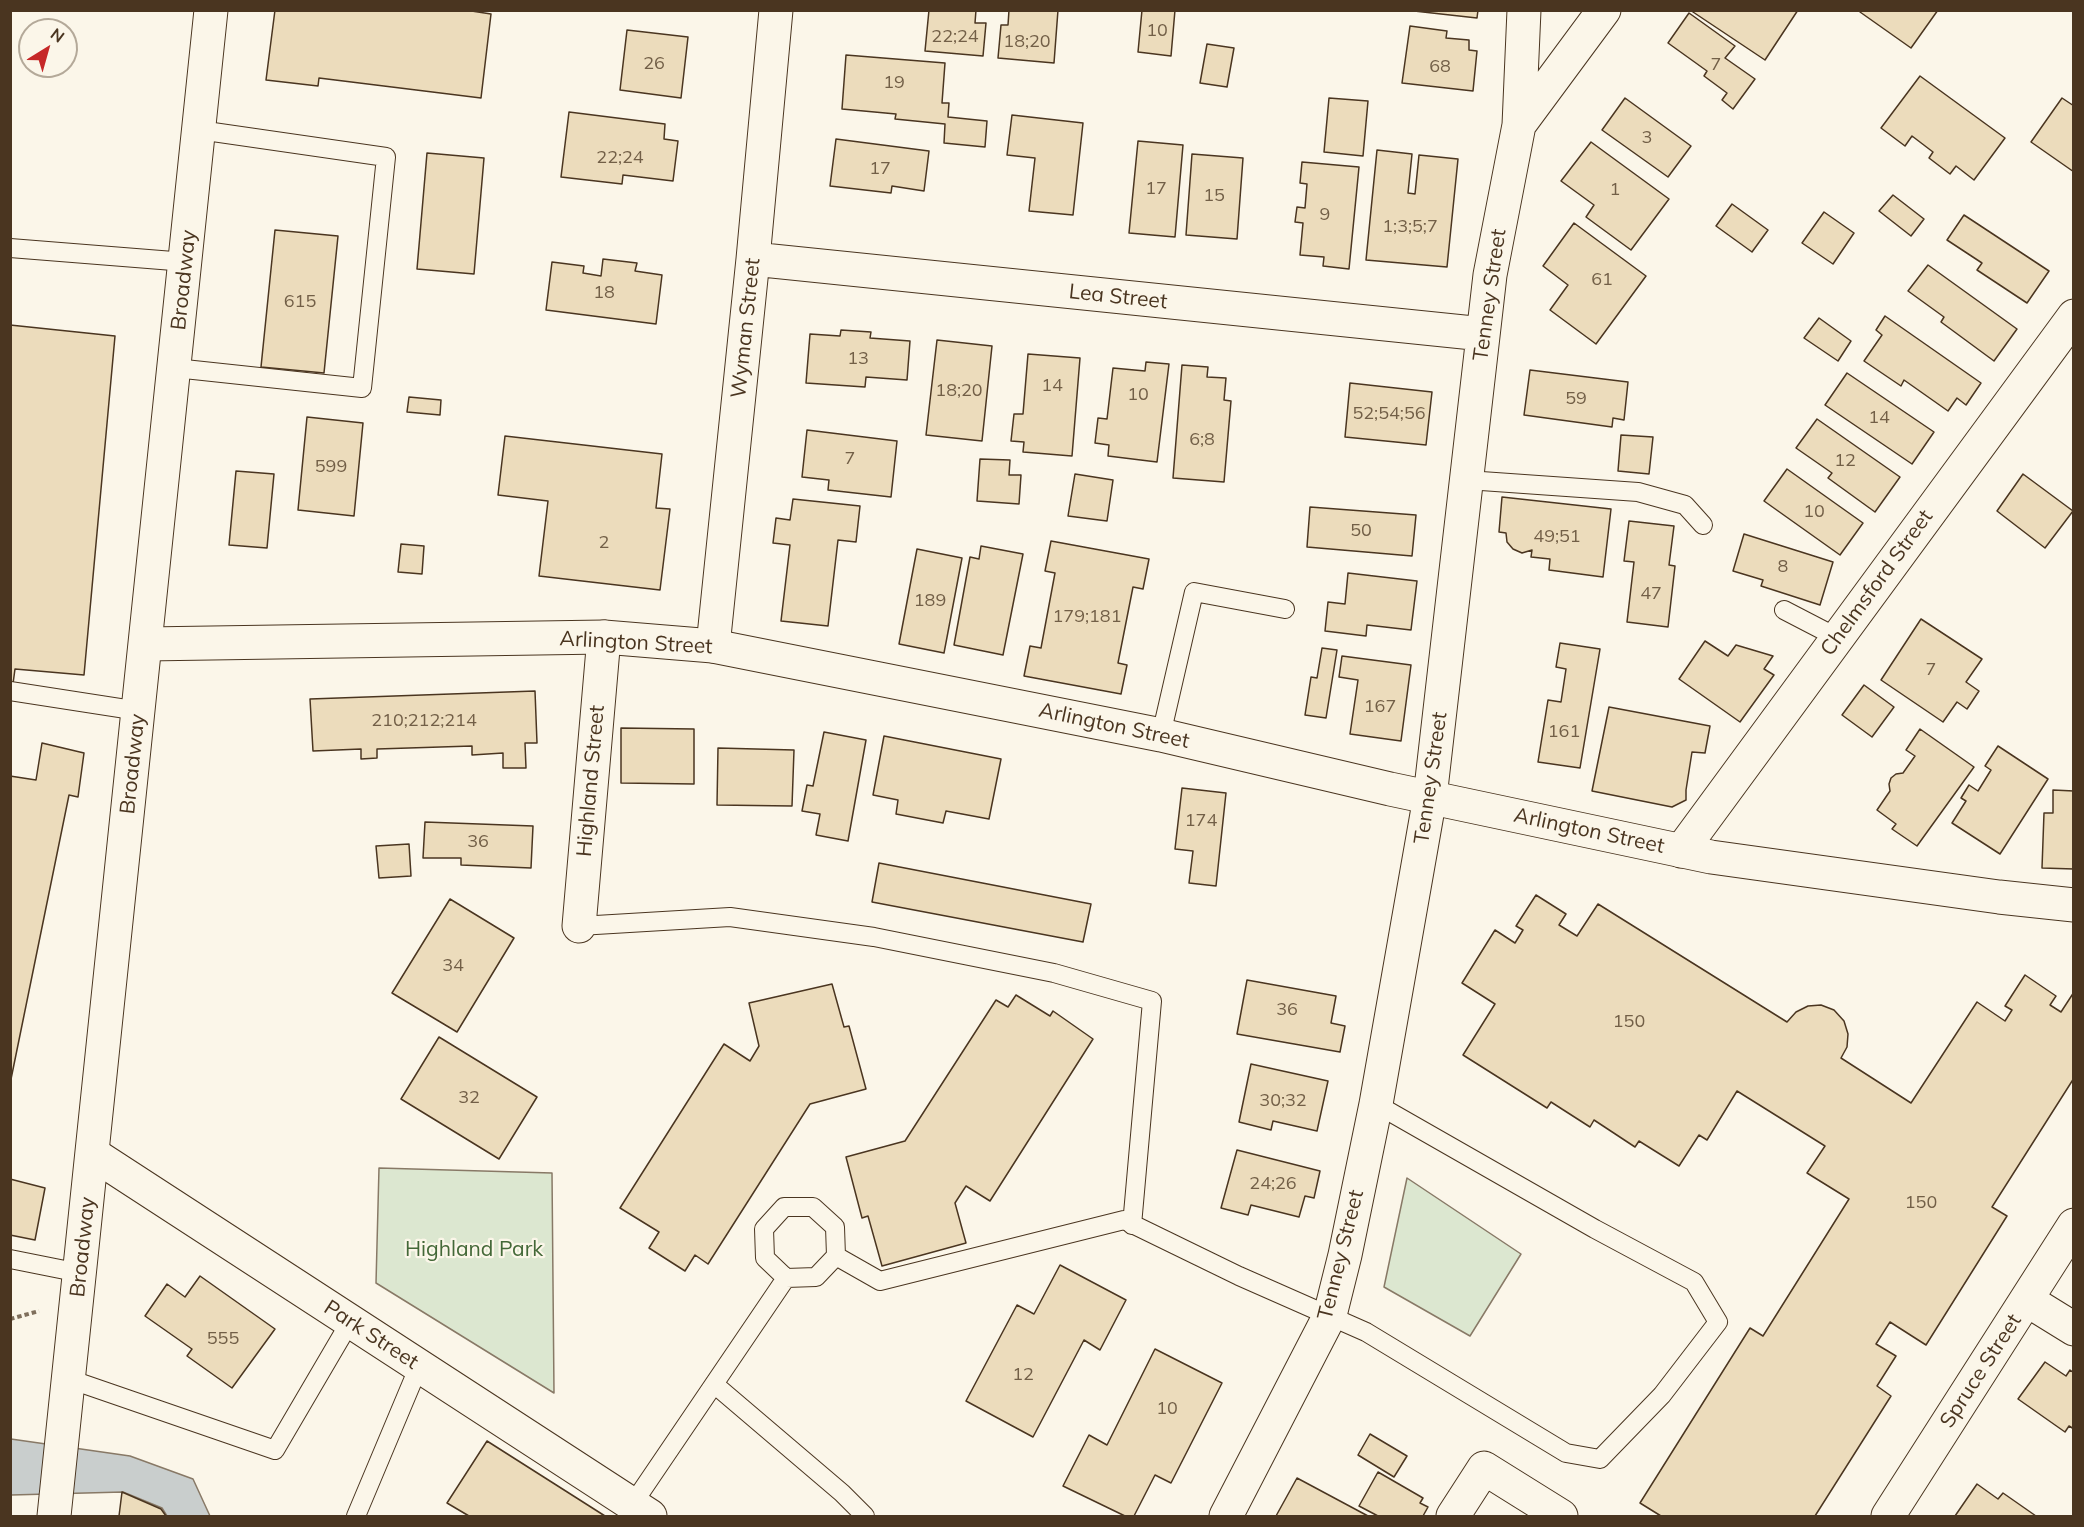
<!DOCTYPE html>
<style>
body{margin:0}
#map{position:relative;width:2084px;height:1527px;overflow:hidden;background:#fbf6e9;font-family:Mulish,sans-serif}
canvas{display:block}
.frame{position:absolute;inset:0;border:12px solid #4a3520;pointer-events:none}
.north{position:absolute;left:18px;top:18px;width:60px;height:60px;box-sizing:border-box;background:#fbf6e9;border:2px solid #b4a999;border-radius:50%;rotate:37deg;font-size:16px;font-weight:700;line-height:24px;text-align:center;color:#4a3520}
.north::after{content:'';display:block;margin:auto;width:21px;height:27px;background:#c62828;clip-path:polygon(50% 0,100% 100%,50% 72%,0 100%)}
</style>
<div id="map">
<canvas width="2084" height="1527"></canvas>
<div class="frame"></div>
<div class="north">N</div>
</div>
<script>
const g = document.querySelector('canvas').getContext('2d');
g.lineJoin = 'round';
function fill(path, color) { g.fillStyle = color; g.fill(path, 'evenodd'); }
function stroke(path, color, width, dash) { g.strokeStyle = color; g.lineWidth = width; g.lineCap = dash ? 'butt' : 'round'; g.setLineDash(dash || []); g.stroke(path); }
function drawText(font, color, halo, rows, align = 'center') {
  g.font = font + ' Mulish,sans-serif'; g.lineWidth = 4.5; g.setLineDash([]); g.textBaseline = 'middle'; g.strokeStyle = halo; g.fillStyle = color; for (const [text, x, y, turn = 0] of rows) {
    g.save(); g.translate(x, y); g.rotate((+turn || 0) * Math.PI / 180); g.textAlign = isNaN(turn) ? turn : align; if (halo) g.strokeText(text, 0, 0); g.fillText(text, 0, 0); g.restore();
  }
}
const green = new Path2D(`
 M379,1168L552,1173L554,1393L376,1283Z
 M1407,1178L1521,1254L1470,1336L1384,1287Z`);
fill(green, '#dce7d0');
stroke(green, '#887966', 1.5);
const water = new Path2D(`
 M11,1439L130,1456L193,1479L210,1516H167L162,1508L123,1492L11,1495Z`);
fill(water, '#c9cecd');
stroke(water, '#887966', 1.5);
const building = new Path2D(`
 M275,10H465L491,14L481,98L319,78L318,86L266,80Z
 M929,10H976L975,23H986L983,56L925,51Z
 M1009,10H1058L1054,63L998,58L1001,25H1008Z
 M1142,10H1175L1171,56L1138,52Z
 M1405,10H1478L1477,18Z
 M1690,10H1798L1765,60Z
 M1861,10H1938L1911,48L1860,12Z
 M1689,13L1735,46L1725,58L1755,79L1733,109L1722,100L1727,93L1704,76L1707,71L1668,43Z
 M1410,26L1447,31L1446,38L1469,40V50L1477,51L1473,91L1402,83Z
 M627,30L688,37L681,98L620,90Z
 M1207,44L1234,48L1227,87L1200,83Z
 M846,55L945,63L942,103H949L948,117L987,121L985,147L944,143L945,124L895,119L896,114L842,109Z
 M1920,76L2005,138L1974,180L1956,166L1950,174L1929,158L1933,152L1912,136L1905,146L1881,128Z
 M1329,98L1368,101L1363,156L1324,152Z
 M1625,98L1691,146L1668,177L1602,130Z
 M2062,98L2074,106V172L2031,142Z
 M569,112L665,124L664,139L678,141L673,181L623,175L622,184L561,177Z
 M1012,115L1083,123L1073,215L1029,211L1035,158L1007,155Z
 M836,139L929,151L924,191L892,186L891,193L830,186Z
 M1138,141L1183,145L1175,237L1129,233Z
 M1591,142L1669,199L1631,250L1586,217L1594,205L1561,181Z
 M1377,150L1412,154L1408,193L1415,194L1419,155L1458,159L1447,267L1366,260Z
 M427,153L484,158L474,274L417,269Z
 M1192,154L1243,158L1237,239L1186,235Z
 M1302,162L1359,167L1349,269L1323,266L1324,257L1300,255L1303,223L1295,222L1297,207L1305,208L1307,184L1300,183Z
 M1893,195L1924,219L1911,236L1879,211Z
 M1732,204L1768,230L1752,252L1716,226Z
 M1824,212L1854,233L1833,264L1802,243Z
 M1964,215L2049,271L2027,303L1977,270L1982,263L1947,240Z
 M1574,223L1646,276L1596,344L1550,310L1568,285L1543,266Z
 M275,230L338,236L324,373L261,367Z
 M603,259L637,263L635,271L662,275L656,324L546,310L552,262L584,266L583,273L601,276Z
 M1928,265L2017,329L1994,361L1941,322L1944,317L1908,291Z
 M1885,316L1981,383L1966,405L1957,398L1948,411L1904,380L1901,386L1864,361L1882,335L1876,330Z
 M1819,318L1851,341L1838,361L1804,338Z
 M10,325L115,336L84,675L15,669L10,706Z
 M841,330L871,332L870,338L910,341L907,380L866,377L865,387L806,383L810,334L840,336Z
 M937,340L992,346L982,441L926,435Z
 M1028,354L1080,358L1072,456L1023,452L1024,442L1011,441L1014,414H1023Z
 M1146,362L1169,364L1157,462L1108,456L1109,445L1095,443L1098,418L1107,419L1113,368L1145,371Z
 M1182,365L1208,367L1207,377L1226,378L1224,400L1231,401L1224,482L1173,478Z
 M1530,370L1628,382L1624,420L1613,418L1612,427L1524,415Z
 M1847,373L1934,432L1912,464L1825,405Z
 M1350,383L1432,392L1426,445L1345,437Z
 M409,397L441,400L440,415L407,412Z
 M307,417L363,423L354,516L298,510Z
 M1817,419L1900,477L1875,512L1828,478L1832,473L1796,448Z
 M807,430L897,441L891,497L828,490L829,480L802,477Z
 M1621,435L1653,437L1649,474L1618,471Z
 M505,436L662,454L656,508L670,509L660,590L539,576L548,501L498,495Z
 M980,459L1010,460L1009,475H1021L1019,504L977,501Z
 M1787,469L1863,523L1840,555L1764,501Z
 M236,471L274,474L267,548L229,545Z
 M1075,474L1113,480L1107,521L1068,516Z
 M2023,474L2073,511L2045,548L1997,511Z
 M1502,497L1611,509L1603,577L1549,570L1550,559L1531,557L1532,550L1522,553L1513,549L1507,542L1506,533L1499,532Z
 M793,499L860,506L856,542L838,540L828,626L781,621L790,545L773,543L776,518L790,520Z
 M1310,507L1416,515L1412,556L1307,547Z
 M1629,521L1674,526L1669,565L1675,566L1668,627L1627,622L1634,562L1624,561Z
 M1744,534L1833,562L1820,605L1761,586L1763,580L1733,571Z
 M1051,541L1149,559L1143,589L1133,587L1118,663L1127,665L1121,694L1024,676L1030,646L1041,648L1055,573L1045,571Z
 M401,544L424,546L422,574L398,572Z
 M981,546L1023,554L1003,655L954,645L970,557L979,559Z
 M917,549L962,558L944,653L899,644Z
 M1348,573L1417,581L1411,630L1367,625L1366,636L1325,631L1328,602L1345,604Z
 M1921,619L1982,659L1966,682L1979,691L1967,709L1957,702L1943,722L1881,680Z
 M1705,641L1728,656L1736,645L1773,656L1764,669L1774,675L1740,722L1679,679Z
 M1560,643L1600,649L1580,768L1538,762L1548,700L1561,702L1566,669L1556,667Z
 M1322,648L1337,650L1326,718L1305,715L1311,677L1317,678Z
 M1342,656L1411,665L1401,741L1350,734L1358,680L1339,677Z
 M1864,685L1894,707L1872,737L1842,715Z
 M535,691L537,743H525L526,768H503V753L472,755V746L377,749V758L361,759V749L313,751L310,699Z
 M1609,707L1710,726L1705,753L1692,752L1686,790V800L1672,807L1592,791Z
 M621,728L694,729V784L621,783Z
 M1920,729L1974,767L1917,846L1892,829L1896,824L1877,810L1890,791L1889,784L1891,778L1896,774L1903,773L1915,756L1906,750Z
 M824,732L866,740L848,841L816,835L820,814L802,811L807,785L813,786Z
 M884,736L1001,759L989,819L946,811L943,823L896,814L898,800L873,795Z
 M42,743L84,753L78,797L69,795L10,1084V776L36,780Z
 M1998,746L2048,779L2000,854L1952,823L1966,801L1961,798L1969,785L1978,791L1991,770L1985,766Z
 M718,748L794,750L792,806L717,805Z
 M1182,788L1226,793L1216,886L1189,883L1193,851L1175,849Z
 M2053,790L2074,791V869L2042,868L2044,813H2053Z
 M425,822L533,826L531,868L461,865V858H423Z
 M409,844L411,876L379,878L376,846Z
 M879,863L1091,904L1083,942L872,902Z
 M1536,895L1566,914L1559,925L1577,936L1598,904L1787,1022L1796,1012L1808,1006L1821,1005L1834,1010L1844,1021L1848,1034L1847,1047L1841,1058L1911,1103L1977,1002L2005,1021L2012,1010L2005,1006L2025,975L2056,996L2050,1005L2061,1012L2074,992V1078L1992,1207L2007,1216L1926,1345L1890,1322L1876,1344L1896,1356L1877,1386L1891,1396L1815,1516H1661L1640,1503L1750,1328L1763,1336L1849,1199L1807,1173L1825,1146L1737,1091L1707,1140L1699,1135L1679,1166L1639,1141L1635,1147L1594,1120L1590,1127L1551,1102L1547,1108L1463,1055L1495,1004L1462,983L1495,930L1515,943L1523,930L1516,926Z
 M450,899L514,938L457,1032L392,993Z
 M1247,980L1336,996L1331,1023L1345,1026L1340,1052L1237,1034Z
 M832,984L844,1027L849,1026L866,1089L810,1104L708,1264L695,1255L685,1271L649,1248L659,1232L620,1208L724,1044L750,1061L759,1046L749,1003Z
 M1016,995L1050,1016L1053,1011L1093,1039L990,1201L966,1186L955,1203L966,1243L882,1266L868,1216L862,1218L846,1157L905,1141L996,1000L1008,1007Z
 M439,1037L537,1097L499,1159L401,1099Z
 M1251,1064L1328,1081L1317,1131L1273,1121L1271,1130L1239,1122Z
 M1237,1150L1320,1171L1314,1198L1305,1196L1299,1217L1251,1205L1248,1215L1221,1208Z
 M10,1179L45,1188L35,1240L10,1235Z
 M1060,1265L1126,1300L1100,1350L1084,1340L1033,1437L966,1401L1017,1305L1034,1314Z
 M200,1276L275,1329L232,1388L187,1356L192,1349L145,1316L167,1284L185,1297Z
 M1155,1349L1222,1383L1171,1483L1155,1475L1134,1516H1125L1063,1486L1089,1435L1107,1445Z
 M2045,1362L2066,1376L2070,1370L2074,1373V1429L2069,1426L2065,1432L2018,1399Z
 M1370,1434L1407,1456L1394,1477L1358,1455Z
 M487,1441L605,1516H469L447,1503Z
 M1378,1472L1423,1498L1420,1503L1428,1507L1423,1516H1378L1359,1506Z
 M1297,1478L1368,1516H1276Z
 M1977,1484L1998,1499L2003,1493L2036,1516H1955Z
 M122,1492L161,1509L166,1516H119Z`);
fill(building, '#ecdcbc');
stroke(building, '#4a3520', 1.5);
const lane = new Path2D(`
 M10,248L186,262
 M175,368L362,388L386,157L199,130
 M1467,480L1638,492L1685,505L1703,525
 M1784,610L1838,638
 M10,691L139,711
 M1161,735L1194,592L1285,609
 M579,926L730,917L874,937L1054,973L1152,1001L1132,1225
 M784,1207H813L835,1227L836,1256L816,1277L786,1278L765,1258L764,1229Z
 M836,1256L880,1281L1124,1220L1239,1276L1366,1332L1566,1453L1600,1459L1662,1395L1718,1322L1694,1282L1595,1229L1376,1104
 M10,1259L80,1273
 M69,1379L275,1450L350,1322
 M714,1384L842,1493L865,1516
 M632,1505L786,1278
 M356,1516L419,1366`);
const street = new Path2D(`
 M1519,125L1604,10
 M753,259L1483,334
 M713,646L753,259L776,10
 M1681,851L2074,316
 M579,926L604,637
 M2027,1300L2074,1329
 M1226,1516L1330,1315L1345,1255L1376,1104L1430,797L1490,275L1519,125L1524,10
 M1453,1516L1484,1468L1561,1516
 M1888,1516L2074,1225`);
const secondary = new Path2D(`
 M146,644L604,637L713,646L1161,735L1390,789L1711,857L1999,897L2074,905
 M93,1154L650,1516`);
const primary = new Path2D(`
 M54,1516L211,10`);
stroke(lane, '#4a3520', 20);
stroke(street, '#4a3520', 35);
stroke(secondary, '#4a3520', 35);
stroke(primary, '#4a3520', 35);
stroke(new Path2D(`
 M10,1319L39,1311`), '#7f6f5c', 4, [4.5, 3]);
stroke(lane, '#fbf6e9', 18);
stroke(street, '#fbf6e9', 33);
stroke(secondary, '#fbf6e9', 33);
stroke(primary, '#fbf6e9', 33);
drawText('18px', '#725f47', null, [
 ["10",1157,31],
 ["22;24",955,37],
 ["18;20",1027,42],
 ["26",654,64],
 ["7",1716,65],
 ["68",1440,67],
 ["19",894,83],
 ["3",1647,138],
 ["22;24",620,158],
 ["17",880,169],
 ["17",1156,189],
 ["1",1615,190],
 ["15",1214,196],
 ["9",1325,215],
 ["1;3;5;7",1410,227],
 ["61",1602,280],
 ["18",604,293],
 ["615",300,302],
 ["13",858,359],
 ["14",1052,386],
 ["18;20",959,391],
 ["10",1138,395],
 ["59",1576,399],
 ["52;54;56",1389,414],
 ["14",1879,418],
 ["6;8",1202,440],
 ["7",850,459],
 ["12",1845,461],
 ["599",331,467],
 ["10",1814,512],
 ["50",1361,531],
 ["49;51",1557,537],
 ["2",604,543],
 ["8",1783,567],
 ["47",1651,594],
 ["189",930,601],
 ["179;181",1087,617],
 ["7",1931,670],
 ["167",1380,707],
 ["210;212;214",424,721],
 ["161",1564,732],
 ["174",1201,821],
 ["36",478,842],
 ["34",453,966],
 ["36",1287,1010],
 ["150",1629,1022],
 ["32",469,1098],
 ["30;32",1283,1101],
 ["24;26",1273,1184],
 ["150",1921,1203],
 ["555",223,1339],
 ["12",1023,1375],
 ["10",1167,1409]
]);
drawText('21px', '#4a3520', '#fbf6e9', [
 ["Broadway",184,280,-84],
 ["Tenney Street",1490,295,-82],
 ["Lea Street",1118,297,6],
 ["Wyman Street",746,328,-84],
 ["Chelmsford Street",1877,583,-54],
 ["Arlington Street",636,643,3],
 ["Arlington Street",1114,726,12],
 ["Broadway",133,764,-84],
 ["Tenney Street",1431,778,-82],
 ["Highland Street",591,781,-85],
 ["Arlington Street",1589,831,12],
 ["Broadway",83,1247,-84],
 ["Tenney Street",1341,1255,-76],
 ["Park Street",371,1335,33],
 ["Spruce Street",1981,1371,-57]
]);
drawText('21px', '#436837', '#fbf6e9', [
 ["Highland Park",474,1250]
]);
</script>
